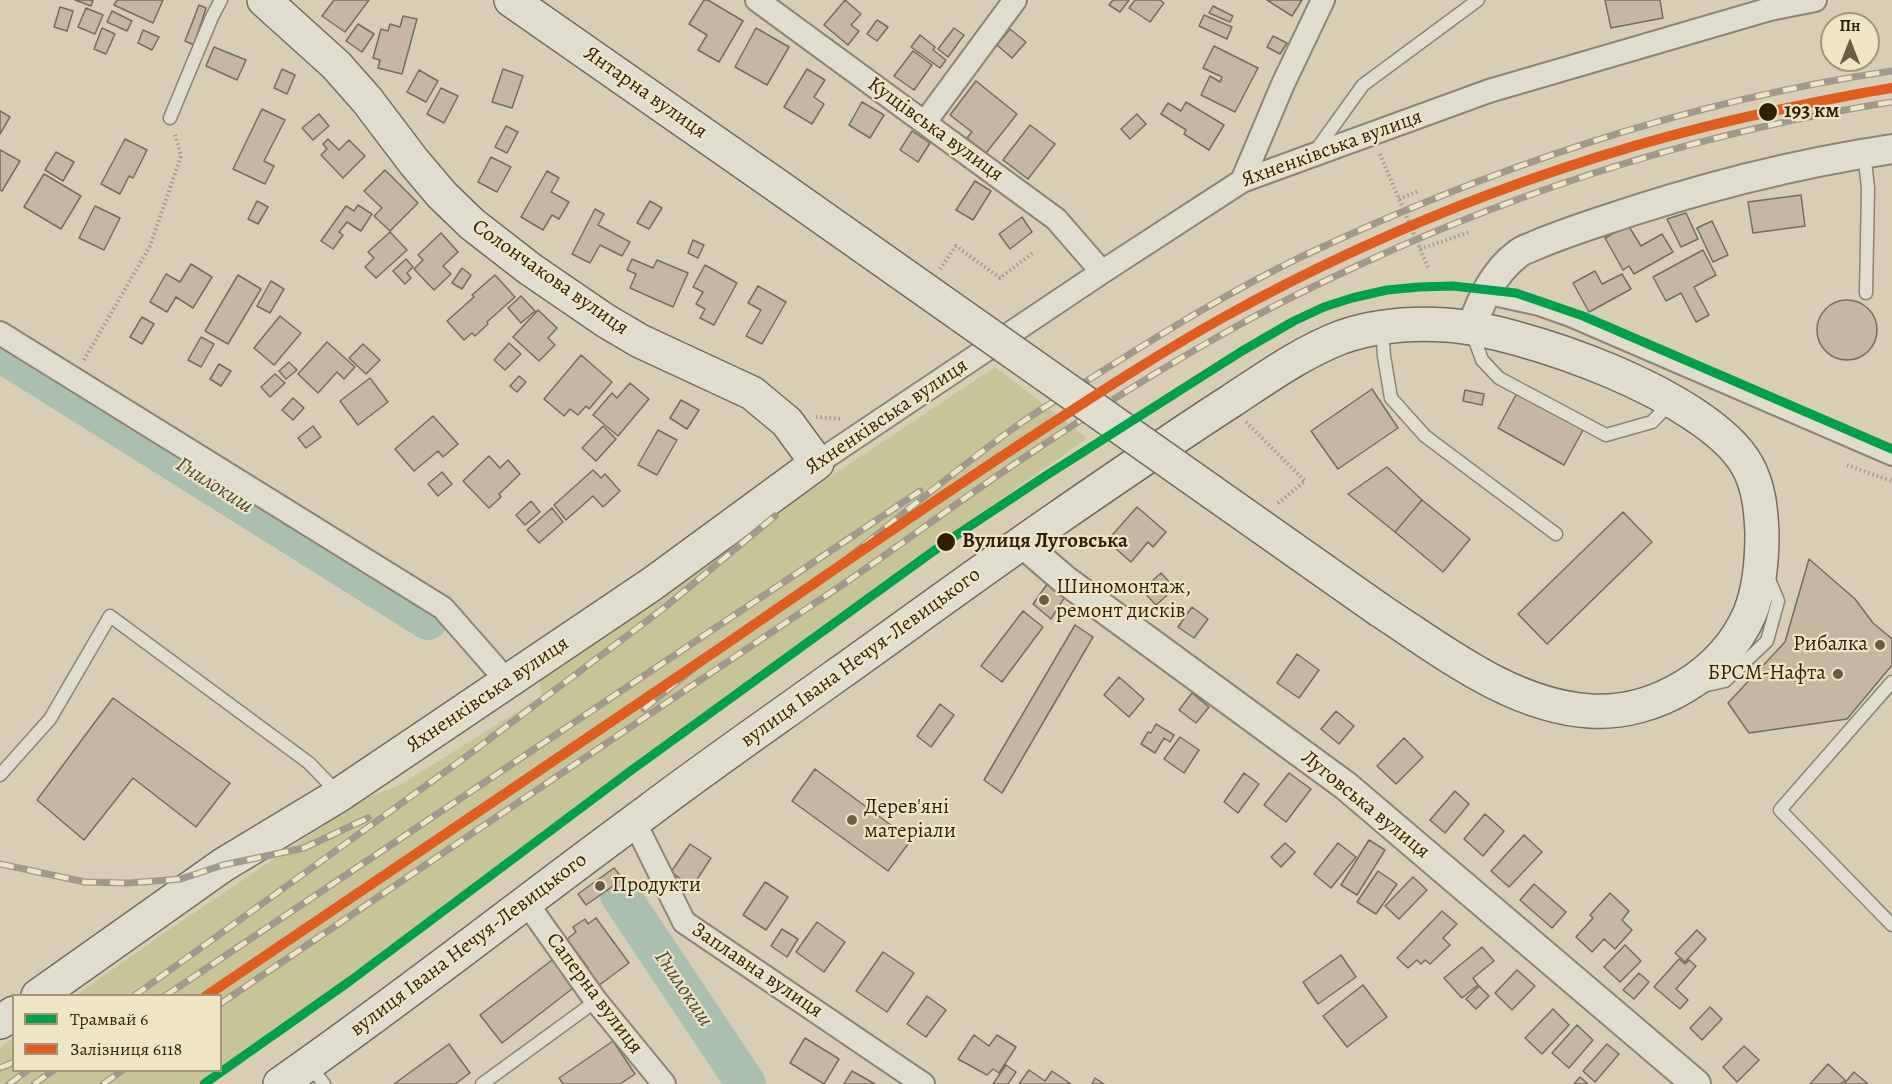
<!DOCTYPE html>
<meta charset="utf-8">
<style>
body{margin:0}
#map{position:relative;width:1892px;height:1084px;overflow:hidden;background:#d7ceb5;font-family:Alegreya,serif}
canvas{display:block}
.legend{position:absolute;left:12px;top:994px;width:210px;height:78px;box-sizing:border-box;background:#eee4c6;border:2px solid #a3957a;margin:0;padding:8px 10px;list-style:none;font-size:18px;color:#321f08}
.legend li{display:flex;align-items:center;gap:12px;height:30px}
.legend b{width:30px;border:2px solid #a3957a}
.north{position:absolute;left:1820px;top:12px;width:60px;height:60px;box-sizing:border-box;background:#eee4c6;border:2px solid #a3957a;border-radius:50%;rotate:0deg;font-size:16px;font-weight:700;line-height:24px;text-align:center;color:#321f08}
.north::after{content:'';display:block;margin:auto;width:21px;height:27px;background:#6c5c45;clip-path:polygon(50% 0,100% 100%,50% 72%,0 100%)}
</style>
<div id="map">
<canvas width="1892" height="1084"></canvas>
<ul class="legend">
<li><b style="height:8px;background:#029f4d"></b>Трамвай 6</li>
<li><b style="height:8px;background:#df5e1f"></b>Залізниця 6118</li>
</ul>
<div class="north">Пн</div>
</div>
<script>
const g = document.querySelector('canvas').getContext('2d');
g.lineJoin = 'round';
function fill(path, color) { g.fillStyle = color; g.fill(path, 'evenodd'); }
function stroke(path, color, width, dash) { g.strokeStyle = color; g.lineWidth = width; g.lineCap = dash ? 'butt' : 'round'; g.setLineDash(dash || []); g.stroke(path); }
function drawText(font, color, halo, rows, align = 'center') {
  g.font = font + ' Alegreya,serif'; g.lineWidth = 4.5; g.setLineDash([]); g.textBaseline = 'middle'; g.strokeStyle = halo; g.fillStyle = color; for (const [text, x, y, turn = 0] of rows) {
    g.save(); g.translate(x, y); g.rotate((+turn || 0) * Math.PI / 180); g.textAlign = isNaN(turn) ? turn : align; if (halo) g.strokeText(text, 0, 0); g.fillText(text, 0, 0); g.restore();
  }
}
fill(new Path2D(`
 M995,367L1087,438L917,559L766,671L541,832L423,923L221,1067L220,996H75L160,936L361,800L400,785L541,697L540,675L726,546Z
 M13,1038L14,1070L215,1071L196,1084H0V1048Z`), '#c8c49a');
stroke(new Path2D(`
 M0,352L428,620
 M620,895L746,1084`), '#aabfae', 40);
const building = new Path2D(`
 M75,0H93L91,6Z
 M117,0H163L153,23L114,5Z
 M334,0H369L345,32L322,16Z
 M704,0H708L743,21L719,62L698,50L707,35L689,24Z
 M845,0L861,14L851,25L859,31L848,45L824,25Z
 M1113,0H1129L1120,12L1109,5Z
 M1135,0H1160L1164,3L1150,22L1129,8Z
 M1267,0H1302L1292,16Z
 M1605,0H1660L1663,18L1611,28Z
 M199,5L206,8L194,45L185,41Z
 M1213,6L1233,16L1230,22L1209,13Z
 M60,7L73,11L67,31L54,27Z
 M86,8L103,15L95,34L78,27Z
 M112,11L132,21L127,31L107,22Z
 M1204,15L1232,27L1227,39L1199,26Z
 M403,16L417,19L402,74L378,68L380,60L373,58L381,29L388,31L390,24L400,27Z
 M877,20L888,27L877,41L867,34Z
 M358,24L374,34L362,52L346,41Z
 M102,28L115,34L106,54L94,49Z
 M756,28L789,47L767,85L735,67Z
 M954,28L964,35L948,57L938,49Z
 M1010,29L1026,42L1012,58L997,45Z
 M143,30L159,37L152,50L138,43Z
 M920,35L935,47L933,50L946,60L940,68L911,47Z
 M1273,36L1287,43L1280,54L1267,47Z
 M1214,46L1258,68L1235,112L1201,95L1210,76L1220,82L1222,77L1203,68Z
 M214,47L246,60L237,80L206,66Z
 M913,51L932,65L914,90L894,76Z
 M282,69L295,75L287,94L274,88Z
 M503,69L523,76L512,108L492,102Z
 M807,69L825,80L814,97L824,104L812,124L784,107Z
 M419,70L438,81L426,102L407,92Z
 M976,81L1017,114L986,153L967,138L972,132L950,115Z
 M441,88L458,96L444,123L427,114Z
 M862,102L884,115L870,138L849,125Z
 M1186,102L1224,125L1209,150L1184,134L1186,130L1161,114L1168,103L1181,111Z
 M262,109L285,120L264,161L274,166L265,184L233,169Z
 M0,111L10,117L0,134Z
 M319,114L329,126L313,140L302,128Z
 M1137,114L1146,124L1130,139L1121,129Z
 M1030,125L1055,144L1028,179L1003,160Z
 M506,126L518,132L507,153L495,147Z
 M912,131L930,143L918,162L900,150Z
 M125,139L147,150L133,178L129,176L120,194L101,184Z
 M328,139L339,150L349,140L365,156L343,178L321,155L327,149L323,144Z
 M0,150L20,161L2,191L0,190Z
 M56,152L74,162L63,181L45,170Z
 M491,157L511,167L497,192L478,182Z
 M385,170L418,203L390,231L374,216L382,208L364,191Z
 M547,171L559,178L551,192L569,202L559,219L552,215L543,230L521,217Z
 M44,174L81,196L61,229L24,207Z
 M975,181L991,191L973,220L956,210Z
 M1801,195L1805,226L1753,233L1748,202Z
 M257,201L268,207L258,224L248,219Z
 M650,201L662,208L649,229L637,223Z
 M358,205L372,214L361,231L347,222L339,232L343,235L333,249L321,241L346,206L354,211Z
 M95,206L120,218L104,250L79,238Z
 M595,209L604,214L598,225L630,242L622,256L600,245L590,263L572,254Z
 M1686,213L1698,239L1681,247L1667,219Z
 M1022,217L1032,232L1010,249L999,234Z
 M1712,221L1728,255L1713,262L1697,228Z
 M1628,225L1641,246L1662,234L1673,252L1634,274L1629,266L1623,270L1605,238Z
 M390,232L407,250L376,278L365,267L374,258L368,252Z
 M441,233L458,252L443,266L451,274L434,290L414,269L423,260L418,255Z
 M693,240L704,245L698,258L688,253Z
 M1703,250L1716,275L1694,287L1709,315L1696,322L1681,293L1666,301L1653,277Z
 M406,259L413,267L407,273L411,278L405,284L393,271Z
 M632,259L653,268L657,260L688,273L673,307L630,288L636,274L627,270Z
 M191,264L212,277L193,308L176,297L167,312L150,302L166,274L180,282Z
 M705,265L737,283L714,325L700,318L705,309L696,304L703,292L693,287Z
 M462,268L471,275L462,289L452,283Z
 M1595,271L1602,284L1622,274L1631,289L1589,312L1573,283Z
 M238,275L261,289L228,344L205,331Z
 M495,275L515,297L487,322L488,324L475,336L472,333L464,340L447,321L474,297L472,295Z
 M271,281L284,289L270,313L257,306Z
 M758,286L786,302L762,344L746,336L761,310L748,303Z
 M521,296L535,311L521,323L508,308Z
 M1817 330a30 30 0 1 1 60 0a30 30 0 1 1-60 0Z
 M538,310L557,328L548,338L555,345L539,361L513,337Z
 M280,316L301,333L274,365L254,348Z
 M142,317L154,324L142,344L130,337Z
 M201,337L214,344L201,367L188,360Z
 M327,342L355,367L344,379L337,372L318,393L298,374Z
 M509,343L521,354L505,370L494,360Z
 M363,344L380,360L366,374L349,358Z
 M581,355L612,382L589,409L586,406L578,415L570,409L564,416L544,399Z
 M289,362L297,370L286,379L279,371Z
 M219,364L231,371L221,386L210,379Z
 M275,374L285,383L270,397L261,387Z
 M519,376L526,382L517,392L510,386Z
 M370,378L388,402L358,425L340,401Z
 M630,383L649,399L618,436L593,415L612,393L617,398Z
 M1372,389L1398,428L1338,469L1311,431Z
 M1465,390L1484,394L1482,405L1463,401Z
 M1517,393L1583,430L1564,465L1498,428Z
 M293,398L304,408L293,420L282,410Z
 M681,400L699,410L687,429L670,418Z
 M433,416L458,444L443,457L438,451L414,471L395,449Z
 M313,426L321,437L306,448L298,438Z
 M603,426L616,439L596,461L582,448Z
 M658,430L677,440L657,475L638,465Z
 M489,456L500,468L508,460L520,474L499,494L501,497L489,508L463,481Z
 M1387,467L1422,500L1395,532L1348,494Z
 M593,470L601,478L605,474L620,491L603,507L593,496L566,520L554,505Z
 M442,472L452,484L438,496L428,484Z
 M1422,500L1470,539L1443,572L1395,532Z
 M531,501L540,512L525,525L516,515Z
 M1137,507L1166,532L1153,547L1148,542L1131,562L1107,541Z
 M552,508L563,522L539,543L527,530Z
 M1623,512L1652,542L1547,644L1518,614Z
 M1809,559L1855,599L1873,623L1892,639V665L1847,719L1749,733L1728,703L1785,642Z
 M1161,573L1175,588L1156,605L1142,590Z
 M1050,580L1068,592L1051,619L1033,604Z
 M1192,607L1208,619L1194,638L1178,627Z
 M1023,611L1043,627L1002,682L981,666Z
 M1075,625L1093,637L1002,793L984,780Z
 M1297,654L1319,670L1299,698L1277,683Z
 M1119,677L1144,699L1129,717L1104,695Z
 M1192,693L1209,707L1196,723L1179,710Z
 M113,698L230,783L196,827L133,778L84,840L37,800Z
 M940,704L954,715L931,747L917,736Z
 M1336,711L1354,726L1339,744L1321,729Z
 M1156,724L1174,735L1170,742L1164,738L1155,753L1141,744L1148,732L1151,733Z
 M1180,737L1199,750L1184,773L1164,759Z
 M1404,738L1423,757L1396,784L1377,766Z
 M815,769L911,840L888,871L792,801Z
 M1244,773L1259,784L1238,813L1224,802Z
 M1289,773L1311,789L1286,822L1264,805Z
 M1455,791L1469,804L1445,833L1430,820Z
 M1485,814L1504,831L1483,856L1464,839Z
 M1524,835L1542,852L1509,887L1491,871Z
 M1369,840L1385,850L1357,895L1341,885Z
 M1285,843L1295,852L1281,867L1271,857Z
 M1338,843L1356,857L1331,888L1314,874Z
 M690,844L711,858L692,887L671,872Z
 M614,868L623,879L586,905L578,894Z
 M1378,871L1397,884L1376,914L1357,902Z
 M1413,877L1427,890L1399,919L1385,906Z
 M765,882L788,897L766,930L743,915Z
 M1534,884L1566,912L1552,928L1520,900Z
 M1610,893L1629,911L1622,920L1632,930L1615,949L1604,939L1592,952L1576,937L1593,918L1590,915Z
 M1442,911L1457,924L1443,938L1450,945L1430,964L1425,960L1421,964L1417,960L1408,968L1397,958Z
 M596,918L629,963L598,986L586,970L588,968L567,939L576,932L573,927L585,919L588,924Z
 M817,922L845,942L824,972L796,952Z
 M782,929L798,939L787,957L771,946Z
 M1697,930L1706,939L1685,962L1675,953Z
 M1625,945L1641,961L1620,982L1604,967Z
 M1482,947L1494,961L1473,978L1478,985L1462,998L1444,978Z
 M883,952L914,973L887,1012L856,991Z
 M1341,955L1356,977L1318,1004L1303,982Z
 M556,957L577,985L502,1043L480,1015Z
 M1679,959L1685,964L1689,960L1696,966L1676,989L1688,1000L1680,1009L1654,987Z
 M1517,970L1535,986L1512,1010L1495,993Z
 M1639,973L1649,982L1634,999L1623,990Z
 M1363,985L1387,1017L1347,1047L1323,1016Z
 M1479,986L1489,996L1476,1009L1466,999Z
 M927,996L946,1010L926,1037L907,1024Z
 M1710,1007L1722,1019L1702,1040L1690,1028Z
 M1553,1009L1569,1025L1542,1054L1525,1038Z
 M1577,1025L1593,1040L1569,1068L1552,1053Z
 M974,1035L989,1046L997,1035L1016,1047L999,1073L993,1069L987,1075L958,1059Z
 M805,1038L839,1059L824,1084L790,1063Z
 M613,1041L635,1074L620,1084H563L559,1078Z
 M449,1044L470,1073L455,1084H394Z
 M1607,1044L1619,1054L1595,1082L1583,1071Z
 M1744,1046L1759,1060L1737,1082L1723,1067Z
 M1828,1064L1845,1080L1841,1084H1810Z
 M1006,1065L1016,1072L1008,1084H993Z
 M1029,1070L1045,1081L1052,1071L1071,1084H1019Z
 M852,1071L875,1084H844Z
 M1854,1072L1868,1084H1844Z
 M1580,1077L1588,1084H1574Z
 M1095,1078L1104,1084H1092Z`);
fill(building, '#c7b6a2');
stroke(building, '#756d5e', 1.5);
const service = new Path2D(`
 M170,118L212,17L221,0
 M1314,153L1363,85L1478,0
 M1864,153L1868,188L1866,293
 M1382,329L1384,356L1391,398L1425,436L1556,534
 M1472,332L1482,360L1499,378L1606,435L1652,422L1670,403
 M1892,682L1780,810L1892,925
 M1703,686L1725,681L1767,641L1778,601L1768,577
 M0,775L50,719L110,616L309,763L339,794
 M309,1064L324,1084
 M482,1084L596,1001`);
const pedestrian = new Path2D(`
 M1484,295L1539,307L1570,318L1892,457`);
const minor = new Path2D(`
 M757,0L1056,219L1102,272
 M925,122L1015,0
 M1242,181L1283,84L1323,0
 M0,333L443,608L507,681
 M817,463L1102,272L1242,181L1489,91L1770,9L1815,0
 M634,821L684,922L923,1084
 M526,902L596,1001L664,1084`);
const tertiary = new Path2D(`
 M1471,328C1482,299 1493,272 1519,253C1524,249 1530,248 1536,245C1555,237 1575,230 1596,223C1692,190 1791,164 1892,149
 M1022,543L1065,580L1346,786L1696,1084`);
const secondary = new Path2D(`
 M511,0L779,187
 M38,996L223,865L339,795L652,584L817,463L787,422L752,393L640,341L606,321L530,269L472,224L442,195L414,162L367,100L336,65L264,0
 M0,1022L14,1013
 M280,1084C405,997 524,902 647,812C709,765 773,721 837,675C910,623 982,570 1056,519C1114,479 1172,439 1231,401C1266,378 1302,352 1342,337C1374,326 1413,323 1446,325C1523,330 1708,396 1747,465C1759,486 1761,510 1762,533C1762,560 1760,588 1750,613C1724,674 1655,715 1590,711C1512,706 1444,652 1381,611`);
stroke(service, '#8d8574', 15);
stroke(pedestrian, '#8d8574', 20);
stroke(minor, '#8d8574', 26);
stroke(tertiary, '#8d8574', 32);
stroke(secondary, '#756d5e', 36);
stroke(new Path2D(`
 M1380,154L1429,270
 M1399,199L1419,191
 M1420,249L1470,232
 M940,269L956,246L1000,278L1034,252
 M84,360L150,246L181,156L175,134
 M816,417L841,419
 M1246,422L1305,481L1277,504
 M1847,465L1892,481`), '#a09a8e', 4, [1.5, 3]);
stroke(service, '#e0dcce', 12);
stroke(pedestrian, '#e0dcce', 16);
stroke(minor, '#e0dcce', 22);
stroke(tertiary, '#e0dcce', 28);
stroke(secondary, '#e0dcce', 33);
const rail = new Path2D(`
 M842,563C900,516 958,468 1018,425C1042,408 1068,393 1093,377C1161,334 1230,291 1303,256C1485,170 1691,100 1892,71
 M644,709L711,654
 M0,864L85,882L128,883L181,879L223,865L304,848L368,818
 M134,996L467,756L664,608L775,516
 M165,996L920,491
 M220,1004C425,865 630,727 836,589C900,546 961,499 1025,457C1092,412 1160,369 1230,330C1272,306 1316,285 1359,265C1528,187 1708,131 1892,102
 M0,1068L14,1062
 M9,1084L28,1070
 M34,1084L54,1070
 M103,1084L123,1070`);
stroke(rail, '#a09a8e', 7);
stroke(rail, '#eee4c6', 4.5, [14]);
const secondaryBridge = new Path2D(`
 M779,187L1381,611`);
stroke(secondaryBridge, '#756d5e', 36, []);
stroke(secondaryBridge, '#e0dcce', 33);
stroke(new Path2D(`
 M206,996C380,877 556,761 729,642C836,568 942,495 1051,424C1108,387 1165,350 1224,317C1398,221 1584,151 1778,110C1816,102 1854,94 1892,88`), '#df5e1f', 10);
stroke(new Path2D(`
 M204,1084L350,981L629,772L946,542L1047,475L1242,351L1294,321L1324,307L1352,298L1387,290L1419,287L1453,286L1516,293L1583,316L1892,449`), '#029f4d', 9);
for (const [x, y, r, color] of [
 [1768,112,10,"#321f08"],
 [946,542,10,"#321f08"],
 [1044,600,6,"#6c5c45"],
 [1880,645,6,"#6c5c45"],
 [1838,674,6,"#6c5c45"],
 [852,820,6,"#6c5c45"],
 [600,886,6,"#6c5c45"]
]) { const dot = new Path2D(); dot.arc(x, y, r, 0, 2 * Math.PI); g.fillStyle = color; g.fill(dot); stroke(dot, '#eee4c6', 2); }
drawText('21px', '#321f08', '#eee4c6', [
 ["Янтарна вулиця",645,93,35],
 ["Кущівська вулиця",935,130,36],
 ["Яхненківська вулиця",1332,149,-20],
 ["Солончакова вулиця",550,278,35],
 ["Яхненківська вулиця",887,417,-34],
 ["вулиця Івана Нечуя-Левицького",861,658,-36],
 ["Яхненківська вулиця",488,695,-34],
 ["Луговська вулиця",1365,805,39],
 ["вулиця Івана Нечуя-Левицького",469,945,-37],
 ["Заплавна вулиця",757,971,34],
 ["Саперна вулиця",594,994,53]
]);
drawText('bold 21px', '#321f08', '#eee4c6', [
 ["193 км",1784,112],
 ["Вулиця Луговська",962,542]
], 'left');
drawText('21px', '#321f08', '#eee4c6', [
 ["Шиномонтаж,",1056,588],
 ["ремонт дисків",1056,612],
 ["Рибалка",1868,645,"right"],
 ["БРСМ-Нафта",1826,674,"right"],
 ["Дерев'янi",864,808],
 ["матерiали",864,832],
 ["Продукти",612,886]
], 'left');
drawText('italic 22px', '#504d39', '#eee4c6', [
 ["Гнилокиш",214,486,32],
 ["Гнилокиш",683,989,56]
]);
</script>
